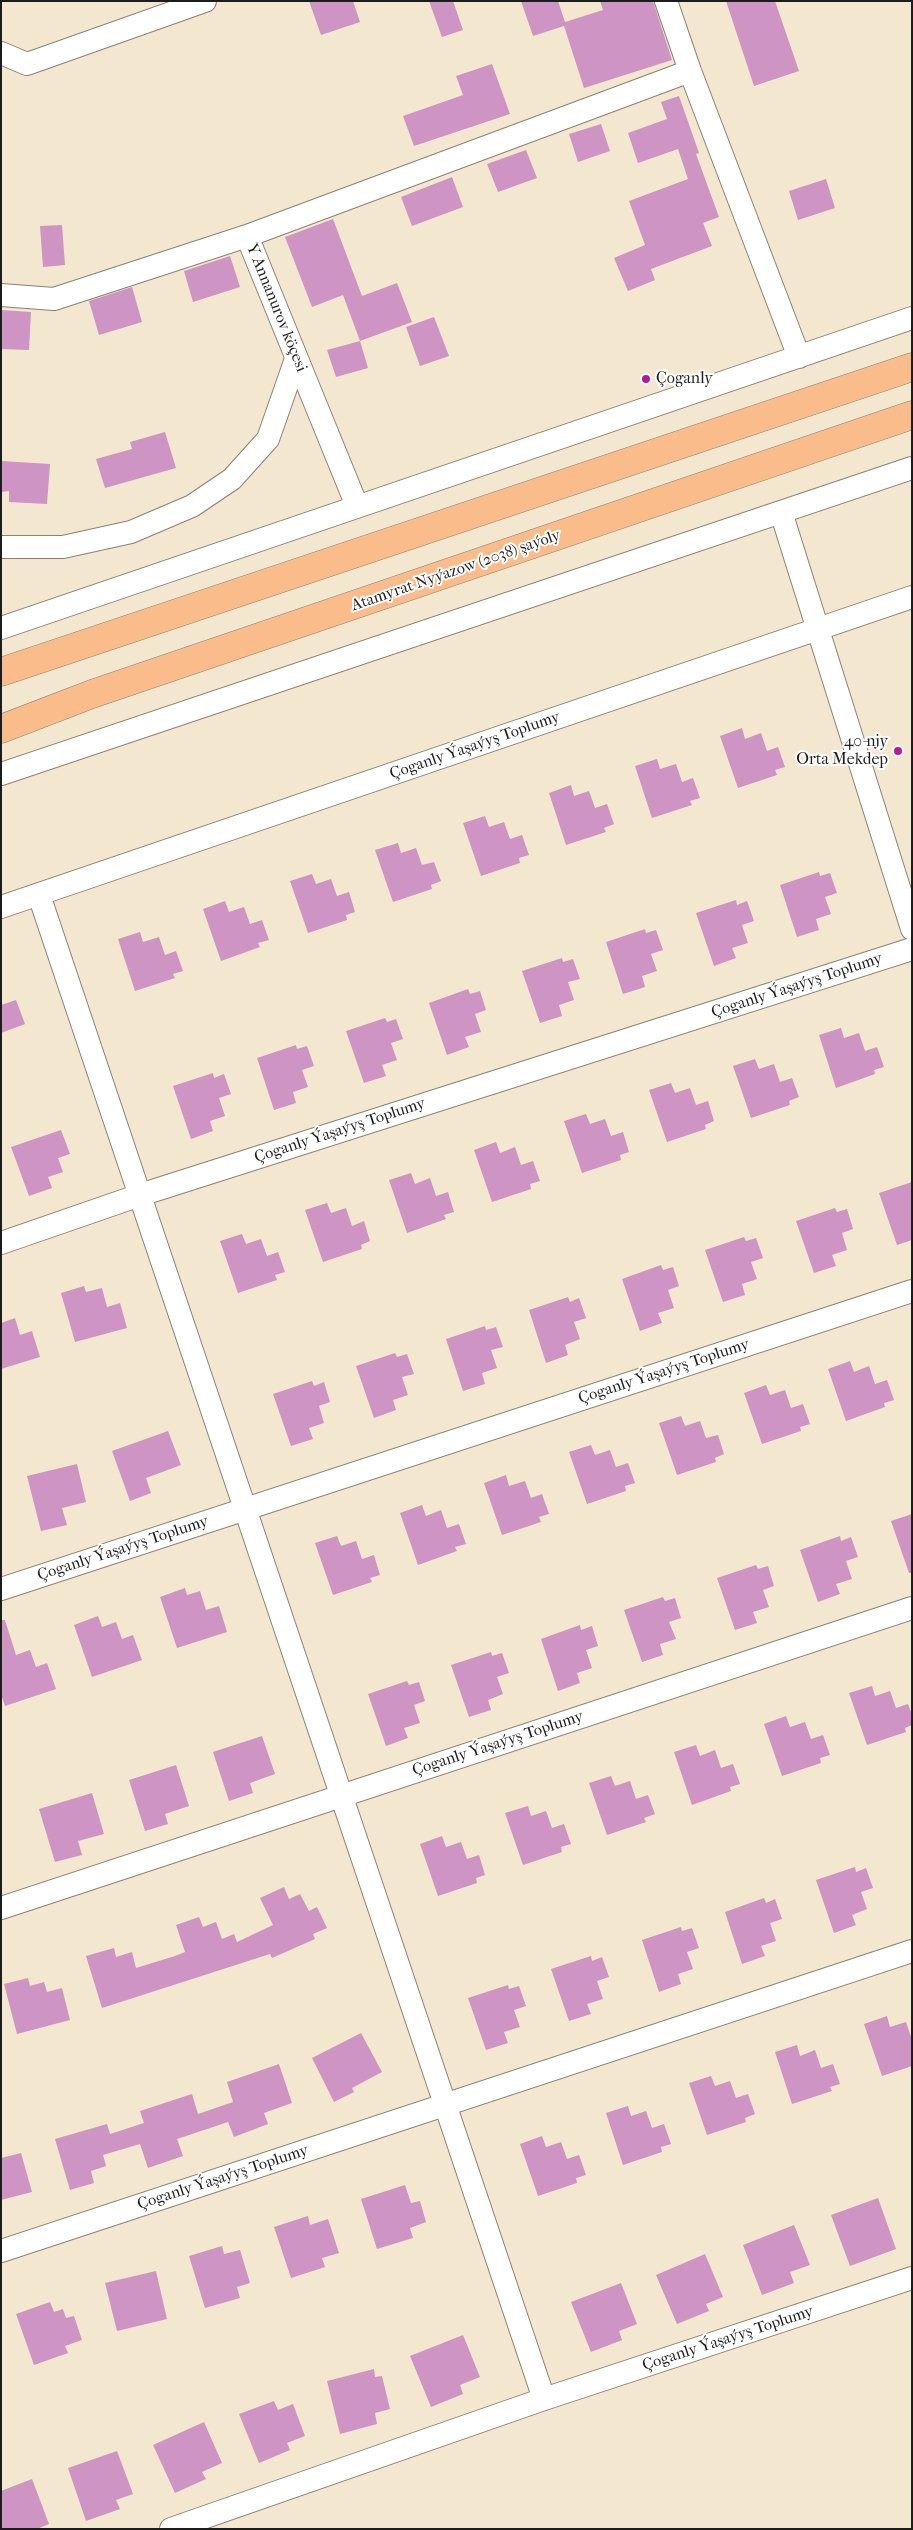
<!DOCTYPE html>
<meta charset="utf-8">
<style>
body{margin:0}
#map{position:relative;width:913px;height:2530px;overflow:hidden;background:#f4e7cf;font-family:"IM FELL French Canon",serif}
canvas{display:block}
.frame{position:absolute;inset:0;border:2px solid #1c1c1c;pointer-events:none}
</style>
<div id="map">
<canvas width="913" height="2530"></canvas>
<div class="frame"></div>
</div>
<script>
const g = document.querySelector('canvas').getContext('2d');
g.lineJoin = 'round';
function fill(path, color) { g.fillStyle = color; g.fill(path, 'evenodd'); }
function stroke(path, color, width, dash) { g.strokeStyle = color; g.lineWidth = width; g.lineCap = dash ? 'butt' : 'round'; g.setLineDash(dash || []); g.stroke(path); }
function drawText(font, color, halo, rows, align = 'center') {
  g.font = font + ' "IM FELL French Canon",serif'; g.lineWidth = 4; g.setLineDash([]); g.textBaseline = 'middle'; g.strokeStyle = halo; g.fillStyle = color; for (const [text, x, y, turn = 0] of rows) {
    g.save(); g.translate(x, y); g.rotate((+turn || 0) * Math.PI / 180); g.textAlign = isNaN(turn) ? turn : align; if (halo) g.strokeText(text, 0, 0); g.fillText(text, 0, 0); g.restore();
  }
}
fill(new Path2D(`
 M309,1H353L360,22L321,35Z
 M429,1H453L463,30L442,37Z
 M521,1H558L565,22L603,10L600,1H653L672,60L584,88L564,26L533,36Z
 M726,1H775L799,71L754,86Z
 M492,64L510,114L414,146L403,116L463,95L456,76Z
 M679,96L699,153L696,154L719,217L703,223L712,246L651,269L655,280L628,291L614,258L645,245L629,201L688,179L678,149L638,163L628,133L667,119L661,102Z
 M601,124L610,151L578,162L569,134Z
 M526,150L537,178L498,192L487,164Z
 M452,177L463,207L412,226L401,197Z
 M826,179L835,208L798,220L789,191Z
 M333,219L362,296L397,283L412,322L360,341L343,295L312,307L285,237Z
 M62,225L65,265L43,267L40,226Z
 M230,256L240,287L193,302L184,271Z
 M132,287L142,322L99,335L89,301Z
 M1,310L31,312L29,350L1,349Z
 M434,317L449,356L420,366L406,327Z
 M360,341L368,368L336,377L327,350Z
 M165,432L176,468L105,488L96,459L132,449L130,442Z
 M1,461L50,464L47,504L9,502V491L1,492Z
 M742,728L745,739L761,733L767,751L778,747L785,767L775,770L777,775L738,788L720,736Z
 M657,759L660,769L676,764L682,782L693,778L700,798L690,801L692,805L652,818L635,766Z
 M571,785L574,796L589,791L595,808L607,804L614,824L604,828L606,832L566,845L549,793Z
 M485,816L489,827L504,822L510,839L522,835L529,855L519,858L520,863L481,876L463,823Z
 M398,843L401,853L416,848L422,865L434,862L441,881L431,885L432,889L393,902L375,850Z
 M819,872L820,876L830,873L837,893L825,897L831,914L816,919L819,930L797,937L780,885Z
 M312,874L316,884L331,879L337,896L349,892L355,912L346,915L347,920L308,933L290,881Z
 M736,900L737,905L747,901L754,921L742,925L748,943L732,948L736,958L714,966L696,913Z
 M225,901L229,912L244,907L250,924L262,920L269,940L258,943L260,947L221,961L203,909Z
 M645,929L646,933L656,930L663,950L651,954L657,971L642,976L645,987L623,994L606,942Z
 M140,932L143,942L159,937L165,955L176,951L183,971L173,974L175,978L135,991L118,939Z
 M562,958L563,962L573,959L580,979L568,982L574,1000L559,1005L562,1016L540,1023L522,971Z
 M468,989L470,994L480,991L486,1010L475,1014L481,1032L465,1037L469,1047L447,1055L429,1003Z
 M16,1000L25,1024L1,1033V1005Z
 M385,1018L387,1022L396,1019L403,1039L391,1043L397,1060L382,1065L386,1076L364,1083L346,1031Z
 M841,1028L844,1038L859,1033L865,1051L877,1047L884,1067L874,1070L875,1074L836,1088L819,1035Z
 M296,1045L297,1049L307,1046L314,1066L302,1070L308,1087L293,1092L296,1103L274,1110L257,1058Z
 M755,1059L759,1069L774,1064L780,1082L792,1078L799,1097L789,1101L790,1105L751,1118L733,1066Z
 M213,1073L214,1078L224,1074L231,1094L219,1098L225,1116L210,1121L213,1131L191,1139L173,1086Z
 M671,1083L675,1093L690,1088L696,1105L708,1101L714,1121L705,1125L706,1129L667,1142L649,1090Z
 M586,1114L590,1124L605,1119L611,1136L623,1132L629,1152L620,1155L621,1160L582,1173L564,1121Z
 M61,1130L70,1154L58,1158L63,1172L48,1177L52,1188L29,1196L11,1147Z
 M496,1142L500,1153L515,1147L521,1165L533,1161L540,1181L530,1184L531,1189L492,1202L474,1150Z
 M411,1173L415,1184L430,1178L436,1196L448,1192L454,1212L444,1215L446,1219L407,1233L389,1180Z
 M912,1182V1240L897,1245L879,1193Z
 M327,1203L331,1213L346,1208L352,1226L364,1221L370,1241L361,1245L362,1249L323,1262L305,1210Z
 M835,1208L837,1212L847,1209L853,1229L842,1233L847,1250L832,1255L836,1266L814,1273L796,1221Z
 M242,1234L246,1244L261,1239L267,1256L278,1252L285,1272L275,1275L277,1280L238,1293L220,1241Z
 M744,1237L746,1241L756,1238L763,1258L751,1262L757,1279L742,1284L745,1295L723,1302L705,1250Z
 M661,1265L663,1270L673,1267L679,1286L668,1290L674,1308L658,1313L662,1323L640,1331L622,1279Z
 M84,1286L86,1292L102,1288L107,1307L120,1303L127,1328L75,1342L61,1293Z
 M568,1297L570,1302L579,1298L586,1318L574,1322L580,1339L565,1345L568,1355L546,1363L529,1310Z
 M15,1318L20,1335L32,1331L40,1357L1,1369V1323Z
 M485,1326L486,1330L496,1327L503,1347L491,1350L497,1368L482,1373L485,1384L463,1391L446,1339Z
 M395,1353L397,1357L407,1354L414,1374L402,1377L408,1395L393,1400L396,1410L374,1418L356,1366Z
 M850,1361L854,1372L869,1366L875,1384L887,1380L894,1400L884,1403L885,1407L846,1421L828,1369Z
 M312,1381L314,1386L324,1382L330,1402L319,1406L324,1423L309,1428L313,1439L291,1446L273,1394Z
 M766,1385L770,1395L785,1390L791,1408L803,1404L810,1424L800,1427L801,1431L762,1444L744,1393Z
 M681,1416L685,1426L700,1421L706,1438L718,1435L724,1454L715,1458L716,1462L677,1475L659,1423Z
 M168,1431L181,1465L146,1478L151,1493L130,1501L112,1451Z
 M591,1445L595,1455L610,1450L616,1467L628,1463L635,1483L625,1486L626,1491L587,1504L569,1452Z
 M77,1464L86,1502L62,1508L67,1525L41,1531L27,1476Z
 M506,1475L509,1486L525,1481L531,1498L542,1494L549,1514L539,1517L541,1522L502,1535L484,1483Z
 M422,1505L426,1516L441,1510L447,1528L459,1524L466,1544L455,1547L457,1551L418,1565L400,1513Z
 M912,1514V1573H909L891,1521Z
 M337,1536L341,1546L356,1541L362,1559L374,1555L380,1575L370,1578L372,1582L333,1595L315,1543Z
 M840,1536L841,1541L851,1537L858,1557L846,1561L852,1579L836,1584L840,1594L818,1602L800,1550Z
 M756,1565L758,1569L768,1566L774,1586L763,1590L769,1607L753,1612L757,1623L735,1630L717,1578Z
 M185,1588L187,1595L200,1591L206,1610L219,1606L227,1632L177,1648L160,1597Z
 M663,1597L665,1601L675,1598L681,1618L669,1622L676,1639L660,1644L663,1655L642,1662L624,1610Z
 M98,1616L102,1627L116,1622L122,1639L133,1635L142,1660L92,1677L74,1625Z
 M1,1620H5L16,1655L30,1650L36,1667L47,1663L56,1689L5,1706L1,1694Z
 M580,1625L581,1630L592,1626L598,1646L586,1650L592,1668L577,1673L580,1683L558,1691L541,1639Z
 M491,1652L492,1656L502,1653L509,1673L497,1677L503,1694L488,1700L491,1710L469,1717L451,1665Z
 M407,1681L409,1685L419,1682L425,1701L414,1705L420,1723L404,1728L408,1738L386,1746L368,1694Z
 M872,1686L875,1696L890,1691L896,1708L908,1704L912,1715V1725L905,1728L906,1732L867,1745L849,1693Z
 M786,1716L790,1727L805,1722L811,1739L823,1735L830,1755L820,1758L821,1763L782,1776L764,1724Z
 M262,1736L275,1774L250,1783L253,1793L229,1801L213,1752Z
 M696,1745L700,1756L715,1750L721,1768L733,1764L740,1784L730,1787L731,1791L692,1805L674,1752Z
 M176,1765L189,1806L165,1814L168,1824L145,1831L129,1780Z
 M611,1776L615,1786L630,1781L636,1799L648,1795L655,1814L644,1818L646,1822L607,1835L589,1783Z
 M92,1793L104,1834L78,1841L82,1855L55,1862L39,1809Z
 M528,1806L531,1816L546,1811L552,1828L564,1824L571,1844L561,1847L562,1852L523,1865L505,1813Z
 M442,1836L446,1847L461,1842L467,1859L479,1855L485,1875L476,1878L477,1883L438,1896L420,1844Z
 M855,1867L856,1872L866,1868L873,1888L861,1892L867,1909L852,1915L856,1925L834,1933L816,1880Z
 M284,1887L289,1899L300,1894L309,1911L317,1907L327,1928L313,1934L315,1939L272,1958L270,1954L102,2008L86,1956L114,1948L116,1957L132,1952L136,1968L175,1956L185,1952L176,1925L199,1917L203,1927L216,1922L222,1939L234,1934L237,1942L273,1925L260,1898Z
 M764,1898L766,1903L775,1899L782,1919L770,1923L776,1941L761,1946L765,1956L742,1964L725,1912Z
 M681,1927L682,1931L692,1928L699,1948L687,1952L693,1969L678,1974L681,1984L659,1992L642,1940Z
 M591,1956L592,1961L602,1957L609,1977L597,1981L603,1999L587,2004L591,2014L569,2021L551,1969Z
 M28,1978L30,1986L44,1982L47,1992L62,1988L70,2020L17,2034L4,1984Z
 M508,1985L509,1989L519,1986L526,2006L514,2010L520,2027L504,2032L508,2043L486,2050L468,1998Z
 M887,2016L890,2027L906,2022L912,2040V2066L882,2076L864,2024Z
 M361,2033L382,2072L352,2088L354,2092L334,2102L312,2058Z
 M797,2045L800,2056L815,2050L821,2068L833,2064L840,2084L830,2087L832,2091L792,2104L775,2052Z
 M279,2064L292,2103L264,2113L268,2124L234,2137L228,2122L177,2139L183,2156L148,2168L140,2144L103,2155L106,2166L91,2171L94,2183L70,2190L55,2139L107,2124L110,2134L144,2123L140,2111L192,2094L198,2114L233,2102L227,2082Z
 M711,2076L715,2086L730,2081L736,2098L748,2094L755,2114L745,2118L746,2122L707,2135L689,2083Z
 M628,2106L631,2116L646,2111L652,2128L664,2124L671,2144L661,2147L662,2152L623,2165L606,2113Z
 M542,2136L546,2147L561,2142L567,2159L579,2155L586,2175L576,2178L577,2183L538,2196L520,2144Z
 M21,2153L32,2192L1,2200V2158Z
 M405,2185L411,2203L420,2201L426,2222L410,2228L413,2238L377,2249L361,2199Z
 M878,2198L896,2249L850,2266L831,2215Z
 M308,2216L310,2225L328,2219L339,2253L322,2258L325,2267L291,2278L274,2227Z
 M794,2225L810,2265L790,2272L794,2283L762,2295L743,2245Z
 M222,2246L224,2254L240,2250L250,2283L237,2287L240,2298L205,2308L189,2256Z
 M705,2254L723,2297L706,2304L709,2311L677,2324L656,2275Z
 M156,2271L167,2319L117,2331L105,2283Z
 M621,2283L637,2324L619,2331L622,2340L591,2352L571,2302Z
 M50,2302L54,2312L63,2309L66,2318L74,2316L82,2340L65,2346L68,2353L34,2365L16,2314Z
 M463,2335L480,2377L460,2385L463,2394L431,2407L410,2356Z
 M374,2369L375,2377L382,2376L390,2409L375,2413L377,2424L340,2434L327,2381Z
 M274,2401L278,2410L293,2404L305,2436L287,2443L290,2450L259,2463L239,2414Z
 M204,2422L222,2463L202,2472L206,2479L175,2493L153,2445Z
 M117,2451L133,2494L116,2500L120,2509L86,2521L68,2468Z
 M32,2479L49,2524L37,2529H1V2491Z`), '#ce94c3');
const minor = new Path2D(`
 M666,1L690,71L799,357
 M1,53L27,64L205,1
 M247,236L690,71
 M1,295L54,299L247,236L357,506
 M781,512L912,929
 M1,547H63L131,532L192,506L232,479L268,439L296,359
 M1,628L912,318
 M1,774L912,468
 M39,895L544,2399
 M1,907L912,597
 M1,1243L140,1195L912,949
 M1,1589L912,1291
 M1,1908L912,1608
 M1,2251L912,1951
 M171,2529L544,2399L912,2278`);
const primary = new Path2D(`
 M1,672L912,367
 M1,729L92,694L912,415`);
stroke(minor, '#888276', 24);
stroke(primary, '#888276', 29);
stroke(minor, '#fff', 22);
stroke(primary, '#fabc8b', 28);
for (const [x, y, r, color] of [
 [646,379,5,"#b5179e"],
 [898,751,5,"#b5179e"]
]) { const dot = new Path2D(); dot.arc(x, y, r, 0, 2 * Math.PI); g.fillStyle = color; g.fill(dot); stroke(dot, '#fff', 2); }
drawText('16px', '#1c1c1c', '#fff', [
 ["Y Annanurov köçesi",276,308,68],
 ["Atamyrat Nyýazow (2038) şaýoly",456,571,-19],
 ["Çoganly Ýaşaýyş Toplumy",475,746,-19],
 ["Çoganly Ýaşaýyş Toplumy",797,986,-18],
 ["Çoganly Ýaşaýyş Toplumy",340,1131,-18],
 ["Çoganly Ýaşaýyş Toplumy",664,1372,-18],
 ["Çoganly Ýaşaýyş Toplumy",123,1549,-18],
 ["Çoganly Ýaşaýyş Toplumy",498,1744,-18],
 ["Çoganly Ýaşaýyş Toplumy",223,2178,-18],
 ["Çoganly Ýaşaýyş Toplumy",728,2339,-18]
]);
drawText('16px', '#1c1c1c', '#fff', [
 ["Çoganly",656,379],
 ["40-njy",888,742,"right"],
 ["Orta Mekdep",888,760,"right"]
], 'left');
</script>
